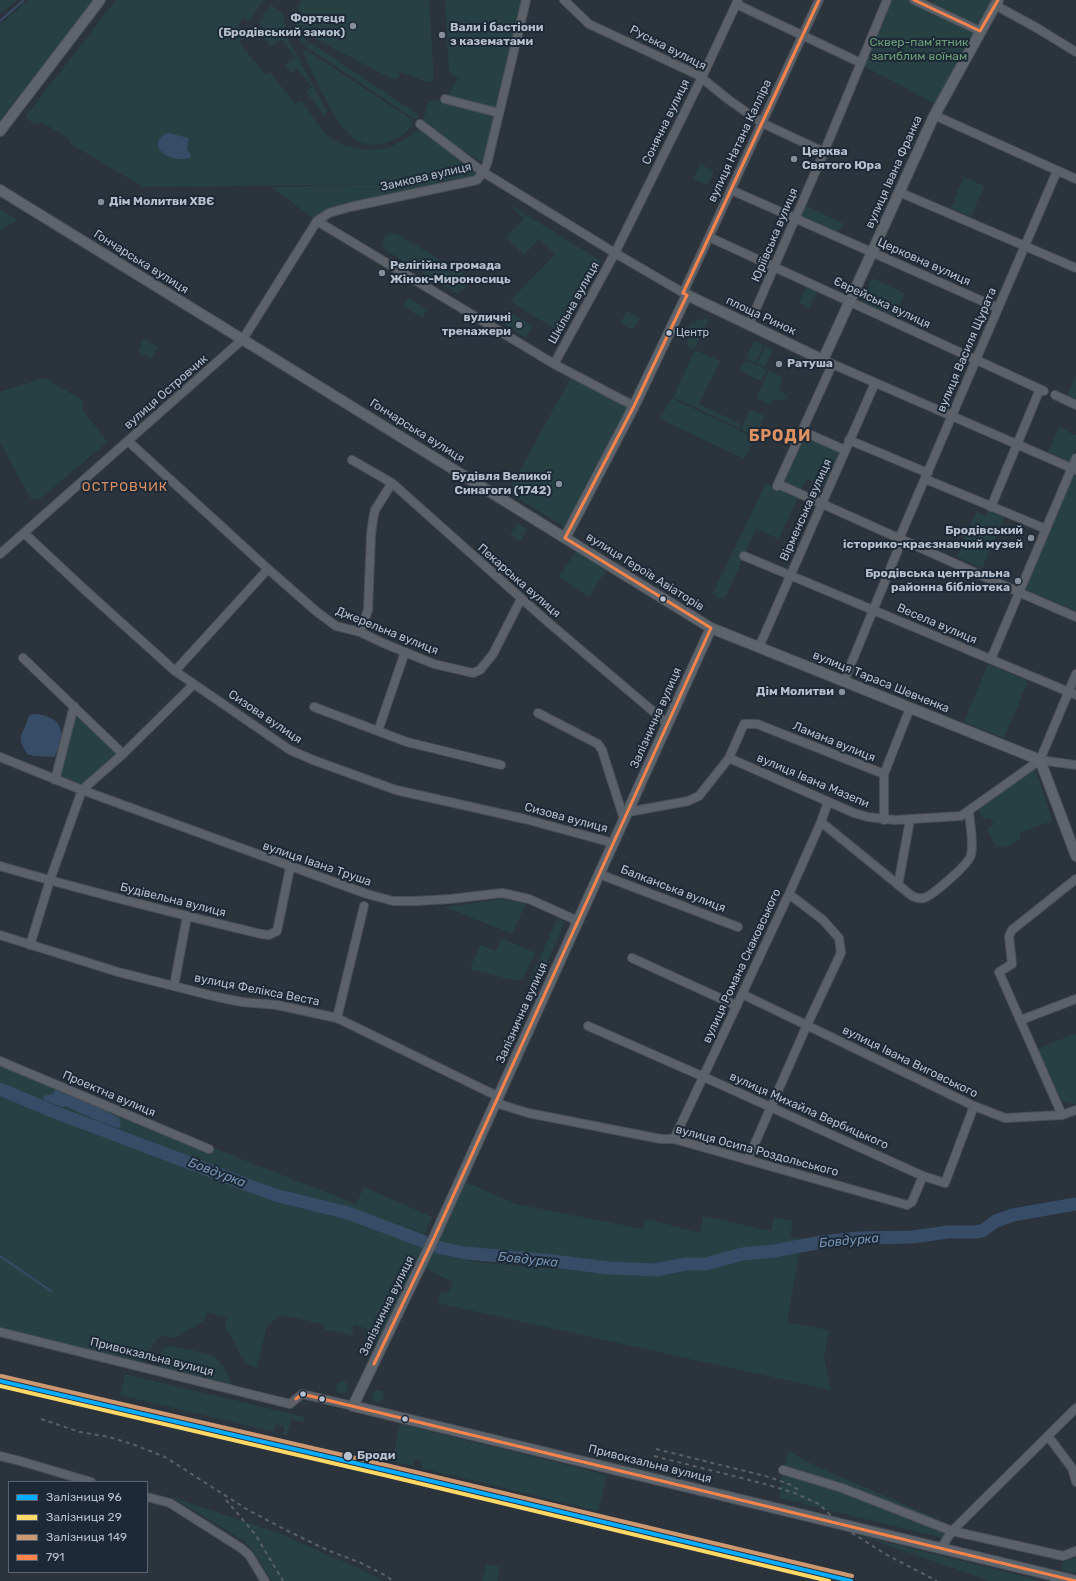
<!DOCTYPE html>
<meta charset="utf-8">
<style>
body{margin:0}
#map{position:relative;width:1076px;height:1581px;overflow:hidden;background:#2b333c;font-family:Rubik,sans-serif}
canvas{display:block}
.legend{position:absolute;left:8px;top:1481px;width:140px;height:92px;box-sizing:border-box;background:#1d2937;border:1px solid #5a6573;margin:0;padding:5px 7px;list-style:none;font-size:12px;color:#b6bfcc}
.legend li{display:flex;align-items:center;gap:8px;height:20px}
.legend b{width:20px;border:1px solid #5a6573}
</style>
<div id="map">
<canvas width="1076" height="1581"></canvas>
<ul class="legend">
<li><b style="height:5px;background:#06acff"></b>Залізниця 96</li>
<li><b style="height:5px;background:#ffd966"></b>Залізниця 29</li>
<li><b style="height:5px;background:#cd976f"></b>Залізниця 149</li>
<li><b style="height:5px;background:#f8844c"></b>791</li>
</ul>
</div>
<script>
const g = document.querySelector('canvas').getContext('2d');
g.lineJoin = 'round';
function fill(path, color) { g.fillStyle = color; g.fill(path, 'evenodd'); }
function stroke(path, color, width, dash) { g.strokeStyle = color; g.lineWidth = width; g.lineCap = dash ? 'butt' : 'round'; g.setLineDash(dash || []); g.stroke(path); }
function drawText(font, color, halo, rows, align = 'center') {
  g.font = font + ' Rubik,sans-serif'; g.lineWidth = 4; g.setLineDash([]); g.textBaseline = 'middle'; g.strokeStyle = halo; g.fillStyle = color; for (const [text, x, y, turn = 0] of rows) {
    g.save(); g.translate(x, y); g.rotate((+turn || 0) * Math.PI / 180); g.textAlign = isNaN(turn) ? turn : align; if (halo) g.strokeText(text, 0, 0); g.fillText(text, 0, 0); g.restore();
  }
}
fill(new Path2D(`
 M0,0H17L0,14Z
 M28,0H94L0,120V25Z
 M116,0H264L249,21L244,17L237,26L245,30L249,34L239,42L265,75L270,72L295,104L301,100C310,112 318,127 329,137C345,149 374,153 392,146C402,142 411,134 421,128L428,103L430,101L445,100L458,78L449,73L445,0H522L484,163L466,152L463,156L478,172L474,177L349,202L327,210L313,218L271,187L394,184L143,187L69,143L71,140L42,122L34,124L25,117Z
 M301,0H429L434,79L430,83L400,72L399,77L396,79H392L316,39L306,35L305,38L309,44H313L416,113L418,116L417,119H414L308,48C301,41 293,35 295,24C295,21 298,19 298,16C298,10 298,6 301,0Z
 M889,0H908L929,10L935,0H992L935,104L862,65Z
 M271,5L283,13L286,32L289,41L327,111L325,117L306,92L312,87L297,68L291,73L285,65L295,57L281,39L271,47L260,32L263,29L259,22Z
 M306,50L411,119L413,124C409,128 407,132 402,135C397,139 391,141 385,143C353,153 338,121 325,98C318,84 311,71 305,56L303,55V51Z
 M700,164L714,171L707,185L693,179Z
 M964,177L984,186L971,217L951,208Z
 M507,203L601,261L561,333L510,301L555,254L539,239L524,255L506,237L524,219Z
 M806,206L843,223L837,235L800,219Z
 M0,209L18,220L0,230Z
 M390,233L397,234L464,274L467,281C467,289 461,293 454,292L387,251C380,245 382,237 390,233Z
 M872,278L905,293L894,318L861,303Z
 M806,287L817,292L809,308L799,303Z
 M408,298L427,310L422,318L403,306Z
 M627,311L640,318L633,330L620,323Z
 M512,313L533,326L526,338L505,325Z
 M705,318L709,319L694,349L686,345L689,338L685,336L691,323Z
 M144,339L158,347L151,359L138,351Z
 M754,341L764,345L755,363L746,358Z
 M765,346L773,350L765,367L757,364Z
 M695,350L720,361L699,404L741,424L739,428L673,397Z
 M745,360L767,370L761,381L740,371Z
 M769,371L783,378L779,388L789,399L773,400L770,405L756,398Z
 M571,377L627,407L564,527L508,492Z
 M1075,377H1076V402L1066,398Z
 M45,378L82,400L83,410L107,442L39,500L30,498L0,442V394L2,391Z
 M671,398L755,438L744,459L660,419Z
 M750,409L765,416L755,436L741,429Z
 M1059,427L1069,432L1073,435H1076V448L1070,461L1048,452Z
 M802,431L841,449L824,487L806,479L779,539L756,529L725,598H717L713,593L766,483L776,488Z
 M1074,474L1076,475V611L1025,589Z
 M988,509L1005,516L982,568L957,557L976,512L985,516Z
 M517,523L527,529L520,541L510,535Z
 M577,550L607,569L589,597L559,577Z
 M988,664L1028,681L1004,738L964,722Z
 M75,710L120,753L80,788L57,779Z
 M1035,770L1042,788L1052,821L1019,833L1021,839L1005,847L995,846L987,828L994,824L990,817L984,820L977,807Z
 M502,899L526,904L512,934L445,907Z
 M557,919L565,922L538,983L530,980Z
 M502,938L535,953L523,978L517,981L470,969L480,945L496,951Z
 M1074,1034L1076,1035V1103L1073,1104L1062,1101L1037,1049Z
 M0,1064L210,1153L211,1147L356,1204L429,1237L378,1342L364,1339L367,1328L354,1325L352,1336L324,1329L325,1325L283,1315L267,1325L257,1368L248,1364L241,1356L225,1326L227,1317L207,1312L204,1321L175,1338L162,1336L158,1338L142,1363L0,1330Z
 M464,1181L516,1204L642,1229L646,1219L700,1233L703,1216L771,1231L774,1217L793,1221L790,1237L811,1240L859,1234H911L946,1230L974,1229L980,1228L994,1218L1020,1211L1076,1202V1206L1014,1217L997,1222L983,1233L975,1234L939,1235L912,1239L859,1240L753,1255L715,1266L695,1267L655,1274L623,1273L476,1260L446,1254L432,1249Z
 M364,1187L432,1217L424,1234L356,1204Z
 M800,1250L787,1322L829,1330L824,1358L831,1390L437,1303L441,1292L448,1293L453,1282L424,1268L432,1251L445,1256L476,1262L591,1272L655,1276L687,1270L715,1267L753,1256Z
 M168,1345L213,1355L224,1367L229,1377L230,1386L159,1368L162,1349Z
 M125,1374L304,1417L303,1422L291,1419L287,1435H283L284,1426L276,1424L274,1432L120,1395Z
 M336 1387a6 6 0 1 1 12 0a6 6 0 1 1-12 0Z
 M372 1396a6 6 0 1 1 12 0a6 6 0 1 1-12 0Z
 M400,1424L607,1475L598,1511L421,1468L422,1461L415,1459L413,1466L392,1461Z
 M788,1451L816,1466L956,1527L947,1539L779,1498L782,1475Z
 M172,1497L284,1535L325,1554L359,1568L383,1581H272L253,1551L244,1541Z
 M858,1535L1042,1581H990Z
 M1076,1557V1573L1061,1570L1063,1562Z
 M487,1564L500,1567L497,1581H482Z`), '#274043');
fill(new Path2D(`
 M168,133L189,138L187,149L191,155L190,158C170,164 143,145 168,133Z
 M36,714C64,717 67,735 54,757L34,756L27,754C20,740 18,740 25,727C27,723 27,719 30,715Z
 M55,1090L103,1109L105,1111L119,1118L121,1126L118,1128L98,1121L65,1106L62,1107L44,1100L43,1096L53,1094Z`), '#364c67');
stroke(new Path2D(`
 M0,21L24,0
 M0,1256L51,1291`), '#364c67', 2);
stroke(new Path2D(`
 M0,1089L52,1111L256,1188L275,1195L348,1213L441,1248L465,1253L544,1260L609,1268L655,1270L686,1264H706L742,1254L774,1251L822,1242L858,1238L912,1237L948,1232H975L982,1231L996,1221L1013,1215L1076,1204`), '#364c67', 13);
const minor = new Path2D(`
 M564,0L589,24L698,75L729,100L762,123L824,152
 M914,0L980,31
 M736,4L861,63
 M995,5L1037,28L1076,52
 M445,99L499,113
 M934,115L1076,179
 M420,124L483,172L487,164L526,0
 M731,190L998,308
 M899,192L1076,268
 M317,221L554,364L634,406
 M709,237L1044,391
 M683,293L819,0
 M749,325L824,152L887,0
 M823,360L1076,470
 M554,364L615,253L704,73L738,0
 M1055,395L1076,405
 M802,431L845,450
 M849,440L928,473
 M128,441L268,569L317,612L336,626L360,632L383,643L434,664L473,673L480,670L493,654L521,599
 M352,460L392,483L549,623L668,724
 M925,479L1046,529
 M778,484L1023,594L1076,617
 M777,486L832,365
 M991,507L1040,389
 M24,533L85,590L175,671L290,750L313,760L396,790L525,819L613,843
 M899,539L1057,171
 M0,554L243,339L317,221L329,213L350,207L477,180L483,172L615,253L687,295
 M744,556L1076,695
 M360,632L368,610L371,535L373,519L375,510L392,483
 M759,647L875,383
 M23,658L123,754
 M991,659L1076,458
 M175,671L268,569
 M844,681L902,540
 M314,707L407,742L501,765
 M538,713L598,744L602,750L624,819
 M378,731L405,652
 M0,757L82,790L367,894L393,901H416L450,899L502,893L529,899L578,921
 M729,758L744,724H757L884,774L910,708
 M1040,760L1076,674
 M1040,760L1076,765
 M55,780L74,706
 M628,812L688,801L699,796L729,758L854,813L868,817L895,820L961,816L1040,760
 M884,820V774
 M821,822L912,896C916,898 919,899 924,898C933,895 969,864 971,855C974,842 970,825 969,812
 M0,866C86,891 174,913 261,934L269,935L277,931L290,868
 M599,874L738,927
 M898,885L910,820
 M0,935L118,972L217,997L242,1002L277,1005L337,1018L499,1097
 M30,945L50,880L82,790L123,754L194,684
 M632,958L737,1006
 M174,986L187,916
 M742,994L974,1106L1005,1118L1062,1115L1076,1110
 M337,1018L364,906
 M1021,1020L1076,999
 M588,1026L704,1077L923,1176L945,1183L974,1106
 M0,1061L209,1149
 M496,1103L528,1113L661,1139H674L907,1205L912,1202L923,1176
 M1062,1115L999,972L1012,964L1009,936L1012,930L1076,879
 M674,1139L789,894L821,822L828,802
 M748,1159L807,1025L841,953L839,938L823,920L789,894
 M0,1332L290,1404L302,1394L353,1406
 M1048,1436L1072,1468L1076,1482
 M0,1456L20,1461L91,1482
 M783,1470L842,1488L952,1531L1063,1556L1076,1551
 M147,1497L170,1503L241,1548L249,1555L265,1581
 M941,1548L952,1531L1076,1408`);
const major = new Path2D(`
 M0,131L100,0
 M0,190L711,628L1040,760L1076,856
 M565,538L634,406L687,295L823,360L933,118L998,0
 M711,628L434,1238L353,1406L1076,1581`);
stroke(minor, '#4a4f56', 10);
stroke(major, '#494f58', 12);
stroke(minor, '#5c6169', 8);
stroke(major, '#5e646b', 10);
stroke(new Path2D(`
 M41,1419L80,1432L109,1437L135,1445L165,1457L248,1510L286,1530L327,1550L361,1563L385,1575L393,1581
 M656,1449L769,1477L789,1484L799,1490
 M654,1456L765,1484L792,1492L819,1504L844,1528L887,1555L937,1581
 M226,1500L255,1534L283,1581`), '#5a6067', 2, [4, 4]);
stroke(new Path2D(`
 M914,0L980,31L998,0
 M374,1364L434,1238L711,628L565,538L634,406L687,295L683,293L819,0
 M296,1399L302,1394L1076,1581`), '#f8844c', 3);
stroke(new Path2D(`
 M0,1381L385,1470L851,1581`), '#06acff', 4);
stroke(new Path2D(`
 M0,1386L384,1475L829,1581`), '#ffd966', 4);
stroke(new Path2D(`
 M1,1376L386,1465L852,1576`), '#cd976f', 4);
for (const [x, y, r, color] of [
 [353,26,4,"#858e9a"],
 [442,35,4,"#858e9a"],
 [794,159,4,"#858e9a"],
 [101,202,4,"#858e9a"],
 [382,273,4,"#858e9a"],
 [519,325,4,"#858e9a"],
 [669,333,3.5,"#b6bfcc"],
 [779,364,4,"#858e9a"],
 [559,484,4,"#858e9a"],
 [1031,538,4,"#858e9a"],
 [1018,581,4,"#858e9a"],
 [663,599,3.5,"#b6bfcc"],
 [842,692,4,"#858e9a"],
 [303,1394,3.5,"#b6bfcc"],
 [322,1399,3.5,"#b6bfcc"],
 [405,1419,3.5,"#b6bfcc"],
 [348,1456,5,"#b6bfcc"]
]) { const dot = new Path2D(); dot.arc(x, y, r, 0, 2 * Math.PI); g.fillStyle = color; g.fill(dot); stroke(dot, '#1d2937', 1.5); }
drawText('11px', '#b6bfcc', '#1d2937', [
 ["Центр",676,333]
], 'left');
drawText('bold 12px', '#b6bfcc', '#1d2937', [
 ["Фортеця",345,19],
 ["(Бродівський замок)",345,33],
 ["Вали і бастіони",450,28,"left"],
 ["з казематами",450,42,"left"],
 ["Церква",802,152,"left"],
 ["Святого Юра",802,166,"left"],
 ["Дім Молитви ХВЄ",109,202,"left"],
 ["Релігійна громада",390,266,"left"],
 ["Жінок-Мироносиць",390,280,"left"],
 ["вуличні",511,318],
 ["тренажери",511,332],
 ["Ратуша",787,364,"left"],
 ["Будівля Великої",551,477],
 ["Синагоги (1742)",551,491],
 ["Бродівський",1023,531],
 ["історико-краєзнавчий музей",1023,545],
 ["Бродівська центральна",1010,574],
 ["районна бібліотека",1010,588],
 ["Дім Молитви",834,692]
], 'right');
drawText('12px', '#6b9f75', '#1d2937', [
 ["Сквер-пам'ятник",919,43],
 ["загиблим воїнам",919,57]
]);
drawText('12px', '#b6bfcc', '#1d2937', [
 ["Руська вулиця",668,48,27],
 ["Сонячна вулиця",666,122,-64],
 ["вулиця Натана Калліра",740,141,-65],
 ["вулиця Івана Франка",894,172,-66],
 ["Замкова вулиця",426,177,-13],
 ["Юріївська вулиця",775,235,-67],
 ["Гончарська вулиця",141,262,32],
 ["Церковна вулиця",924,262,24],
 ["Шкільна вулиця",574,303,-61],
 ["Єврейська вулиця",882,303,25],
 ["площа Ринок",761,316,25],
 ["вулиця Василя Щурата",967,350,-67],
 ["вулиця Островчик",166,392,-41],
 ["Гончарська вулиця",417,431,32],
 ["Вірменська вулиця",806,510,-66],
 ["вулиця Героїв Авіаторів",645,572,32],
 ["Пекарська вулиця",519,581,41],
 ["Весела вулиця",937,624,23],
 ["Джерельна вулиця",387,631,22],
 ["вулиця Тараса Шевченка",881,682,22],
 ["Сизова вулиця",265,717,34],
 ["Залізнична вулиця",656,718,-66],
 ["Ламана вулиця",834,742,22],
 ["вулиця Івана Мазепи",813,781,23],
 ["Сизова вулиця",566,818,15],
 ["вулиця Івана Труша",317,864,19],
 ["Балканська вулиця",673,889,21],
 ["Будівельна вулиця",173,900,14],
 ["вулиця Романа Скаковського",742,966,-65],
 ["вулиця Фелікса Веста",257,990,11],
 ["Залізнична вулиця",522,1013,-66],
 ["вулиця Івана Виговського",910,1062,26],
 ["Проектна вулиця",109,1094,23],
 ["вулиця Михайла Вербицького",809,1111,24],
 ["вулиця Осипа Роздольського",757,1151,15],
 ["Залізнична вулиця",387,1306,-64],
 ["Привокзальна вулиця",152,1357,14],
 ["Привокзальна вулиця",650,1464,14]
]);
drawText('bold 12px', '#b6bfcc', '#1d2937', [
 ["Броди",357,1456]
], 'left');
g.letterSpacing = '1px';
drawText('13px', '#dd9060', '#1d2937', [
 ["ОСТРОВЧИК",125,487]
]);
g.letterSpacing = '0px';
drawText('italic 13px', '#7491b1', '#1d2937', [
 ["Бовдурка",217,1173,21],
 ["Бовдурка",849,1241,-5],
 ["Бовдурка",528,1260,6]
]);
g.letterSpacing = '1px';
drawText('bold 16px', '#dd9060', '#1d2937', [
 ["БРОДИ",780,436]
]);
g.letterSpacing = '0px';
</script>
